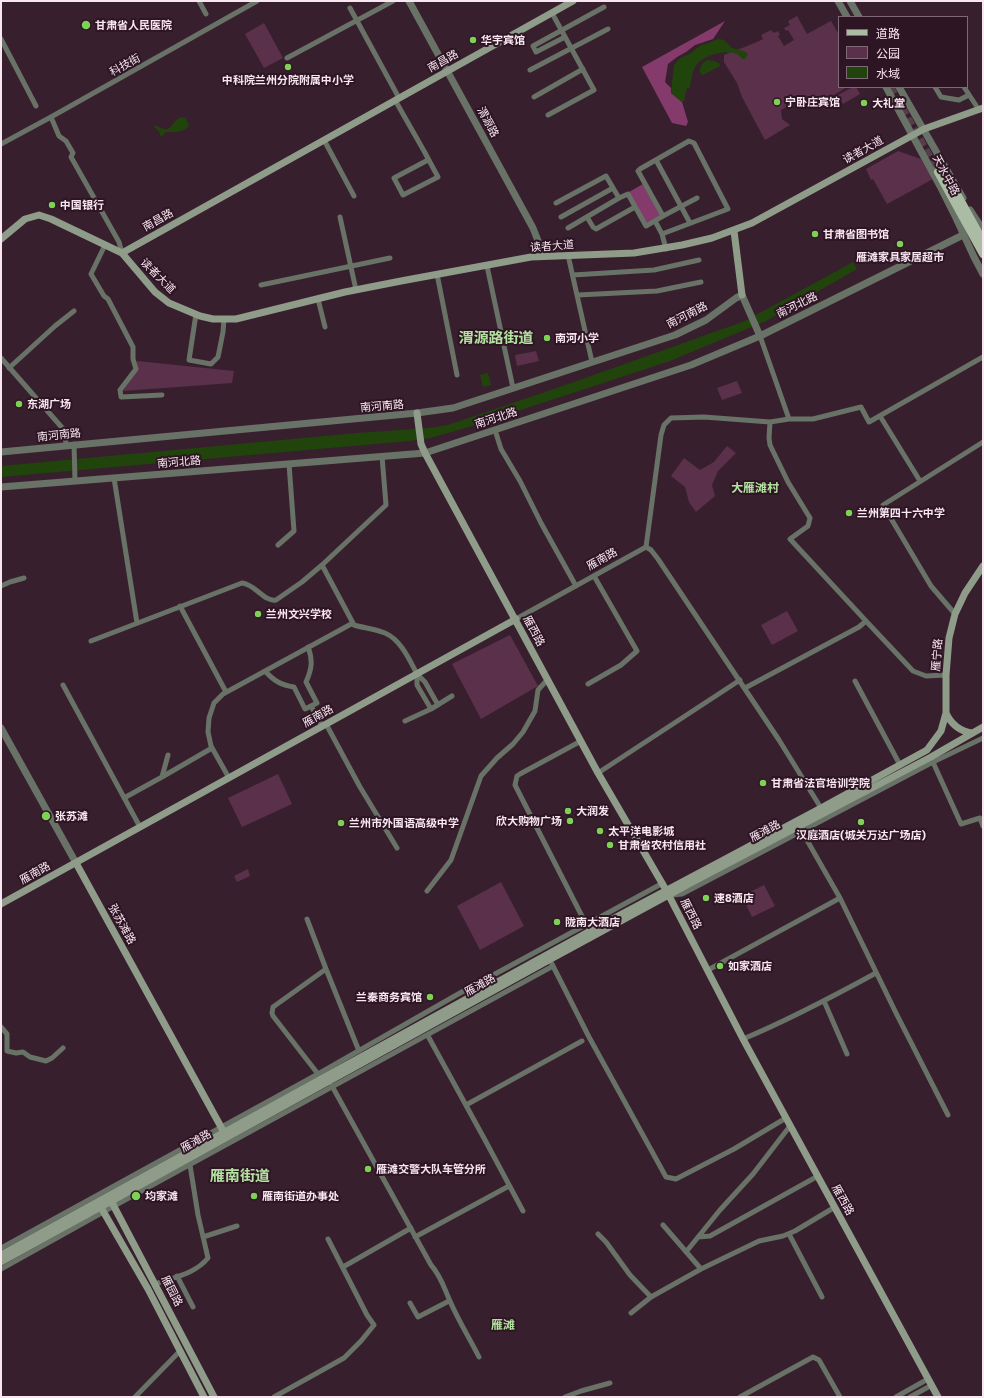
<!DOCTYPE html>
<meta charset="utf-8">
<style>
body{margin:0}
#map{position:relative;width:984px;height:1398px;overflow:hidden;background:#381f2e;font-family:Commissioner,"Noto Sans SC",sans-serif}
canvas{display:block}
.frame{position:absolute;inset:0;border:2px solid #f8e6f0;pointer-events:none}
.legend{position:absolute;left:838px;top:16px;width:130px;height:72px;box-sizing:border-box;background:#2e1524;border:1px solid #7f6976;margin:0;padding:5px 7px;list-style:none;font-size:12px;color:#f8e6f0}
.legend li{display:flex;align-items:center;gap:8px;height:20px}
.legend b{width:20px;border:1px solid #7f6976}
</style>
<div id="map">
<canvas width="984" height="1398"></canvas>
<div class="frame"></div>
<ul class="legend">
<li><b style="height:5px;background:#aabca3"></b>道路</li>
<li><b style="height:11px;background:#5b304b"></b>公园</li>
<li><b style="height:11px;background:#20440c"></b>水域</li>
</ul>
</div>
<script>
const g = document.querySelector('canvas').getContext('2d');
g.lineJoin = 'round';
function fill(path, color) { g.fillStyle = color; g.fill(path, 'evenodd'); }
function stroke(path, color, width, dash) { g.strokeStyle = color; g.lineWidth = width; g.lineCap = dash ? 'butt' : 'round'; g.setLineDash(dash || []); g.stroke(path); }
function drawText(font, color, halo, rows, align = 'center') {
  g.font = font + ' Commissioner,"Noto Sans SC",sans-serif'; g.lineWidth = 4; g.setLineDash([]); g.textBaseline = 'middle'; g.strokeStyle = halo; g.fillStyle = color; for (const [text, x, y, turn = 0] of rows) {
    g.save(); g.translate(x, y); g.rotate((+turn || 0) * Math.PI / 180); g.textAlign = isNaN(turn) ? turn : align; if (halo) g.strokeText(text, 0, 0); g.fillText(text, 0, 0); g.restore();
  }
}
fill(new Path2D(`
 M797,16L807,34L831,21L839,35V87H847L819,104L810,100C805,102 802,101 797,102C791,104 786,107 781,110L782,119L790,125L765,140L742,97L737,83L724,62V55C737,49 750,46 763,39L761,35L771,30L774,33L778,31L780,35L778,36L784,46L794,40L788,30L786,31L784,28L790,25L788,21Z
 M264,23L283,58L264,68L245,34Z
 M853,87H856L860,94L843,104L838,95Z
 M898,151L921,159L933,179L887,204L873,179L871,180L866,169Z
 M536,351L539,361L517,366L515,355Z
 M137,361L234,371L232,383L123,391L135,370Z
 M737,381L742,393L722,400L717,388Z
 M727,446L736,453L718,471L712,485L715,496L696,512L689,502L685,487L671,476L684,458L700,470L714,462Z
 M787,611L798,631L772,645L761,625Z
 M510,635L538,686L481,719L452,664Z
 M278,774L292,804L242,827L228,798Z
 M248,869L250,876L237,882L234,876Z
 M501,882L524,926L480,950L457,906Z
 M764,885L775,906L752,917L742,896Z`), '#5b304b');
fill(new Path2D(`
 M725,21L713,39L695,45L686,52L677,57L668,64L665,82L671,88V93L682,102L688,122L686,126L672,123L642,67Z
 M643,184L660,215L646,223L629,192Z`), '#843b6b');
fill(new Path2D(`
 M718,39C725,39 727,43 732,48C739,51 741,48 748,54L745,59H742C735,46 705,54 697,64C692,71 691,80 690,88H687L684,101L682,102L671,93L674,65L679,59L691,53L701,45L706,44Z
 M707,60L714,61L719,63L720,66L703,75L700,73C699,68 702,63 707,60Z
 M182,117L186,118L189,126C182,133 176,132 166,132L161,137L159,131L154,127L156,125C173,137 170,120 182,117Z
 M853,262L857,269L766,321L670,361L469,427L430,438L409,441L1,477V466L357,433L428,428L448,425L577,381L745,321Z
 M488,373L491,385L483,387L480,375Z`), '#20440c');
stroke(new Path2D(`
 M890,87L938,172`), '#553d4b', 8, [8, 4]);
stroke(new Path2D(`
 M199,1L206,14
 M350,8L399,98
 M565,37L536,52L533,46L604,7
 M1,39L36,106
 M287,58L393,1
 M530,70L608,29
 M935,87L941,97L959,100L969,95
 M964,87L979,110
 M534,97L583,69
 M395,100L424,151L438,177L403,195L394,178L428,160
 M548,115L594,90L552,13
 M51,117L59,136L66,141L73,153L71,157L119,242L122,253
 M324,140L354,196
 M1,144L51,117L257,1
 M656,160L690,223
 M934,174C934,167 940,164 946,168
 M556,203L606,176L619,198L628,194L646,226L663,216L638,171L640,169L689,141L694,143L728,209L662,234
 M663,216L697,198
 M340,217L356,290
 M561,217L613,188
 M587,217L593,227L596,229L635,207
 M655,221L662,234L666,249
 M568,228L619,198
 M105,245L91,274L104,296L108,299L133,347V359L136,369L120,390L121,397L162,395
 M568,255L592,362
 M487,266L513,388
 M437,274L457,375
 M573,275L654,270L699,260
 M261,285L390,258
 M578,295L657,291L701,282
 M318,299L325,327
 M196,314L189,360L211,364L218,357L223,332L224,319
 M760,336L789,419
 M1,358L65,431L66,445
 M9,368L55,326L74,311
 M880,416L920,481
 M495,430L501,449L520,481L541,523L576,586
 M74,444L75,481
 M382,456L386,505L322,565L354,625C364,628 375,629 385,633C401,640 409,659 417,674
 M114,478L137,623
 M278,545L294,531L289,464
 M646,547L661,435L664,425L671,418L704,417L770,422L789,419H813L861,407L869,422L983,357
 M646,547L651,550L658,559L779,740L821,808
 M1,586L10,582L24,578
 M180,606L226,692
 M955,614L931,586L883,505L983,442
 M516,619L646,547
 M866,621L913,671L926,676L946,675
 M91,641L242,583C255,584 264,602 276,600L302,582L322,565
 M265,671C274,681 281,685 294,687L305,709L317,703L306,682C312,669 313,660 308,647
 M855,681L900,765
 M588,684L621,665L637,651L594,576
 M63,685L140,827
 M745,688L859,627L866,621L790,539L808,526L810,518L788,482L770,445L769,438L770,422
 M311,706L322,726
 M431,709L417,685V674L425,682L438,705
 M405,721L431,709L452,696
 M326,724L360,787L397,848
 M581,741L520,774L517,776L515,785L588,928
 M932,760L961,824L980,818L983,826
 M598,773L740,680
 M162,777L212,748
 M229,778L211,746L208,732L209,718L214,703L223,694L353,623
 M124,798L162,777L168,755
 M800,828L840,898L896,1013L948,1115
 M427,891L451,860L481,776L497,758L513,744L523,732L535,711L538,690L548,679
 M672,895L682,894L933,762L983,738
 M307,919L326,969L359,1051
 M552,964L589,1037L666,1177L676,1179L734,1149L786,1118
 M708,970L840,898
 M824,1001L847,1054
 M1,1027L7,1034V1051L16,1053L23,1052L30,1057L46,1061L52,1058L63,1048
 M428,1036L485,1140L523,1211
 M743,1039C789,1020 832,997 876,973
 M318,1074L273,1016L272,1013L273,1007L326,969
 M332,1086L431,1265C441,1276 444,1288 450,1301C458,1320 470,1339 479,1357
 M466,1105L582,1041
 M663,1225L701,1269L759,1241L783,1236L795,1231L835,1207
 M598,1234L606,1242L630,1275L651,1297
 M789,1234L822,1297
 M203,1237L237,1226
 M415,1237L509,1186
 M698,1237L710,1236L818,1176
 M1,1248L318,1074L460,993L663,883
 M686,1252L720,1210L753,1174L790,1126
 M343,1267L411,1228
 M1,1269L114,1206L553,966
 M177,1276L193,1307
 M155,1284C174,1277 195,1274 208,1258L198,1215L190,1165
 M410,1303L418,1317L449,1301
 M631,1313L651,1297L701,1269
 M135,1397L180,1351
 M274,1397L344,1358L361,1341L374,1325L367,1315L328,1239
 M565,1397L581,1391L610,1383
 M740,1397L813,1357L819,1360L840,1397
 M896,1397L928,1379
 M910,1397L932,1385`), '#697266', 5);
stroke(new Path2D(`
 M409,1L533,228L544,256
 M838,1L847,17
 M850,1L859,17
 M886,87L940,186L956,218L974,257L983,274
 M899,87L963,198
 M970,210L983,230
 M1,452L417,413L453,408L675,335L706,320L736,298L742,295L760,336
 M1,487L425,453L691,365L760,336L963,235
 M1,728L76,863`), '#697266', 7);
stroke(new Path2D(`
 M734,231L742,295
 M1,239L25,219L39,215L51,219L122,253L155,292L169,303L200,316L213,319H236L345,292L401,281L531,257L634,253L682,245L712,238L752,223L924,129L983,108
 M122,253L573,1
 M417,413L421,444L425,453L598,773L666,890L743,1039L938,1397
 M946,713C951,724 959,731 972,733
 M76,863L226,1136
 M1,904L516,619
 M109,1197L214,1397
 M99,1204L148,1289L204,1397
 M1,1255L590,931L821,808L927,750L941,731L946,713V675L949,638L955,614L965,593L983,566
 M1,1262L549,960L689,884L931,757L983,727`), '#8e9c89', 7);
stroke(new Path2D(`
 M938,172L983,254
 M957,194L983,241`), '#aabca3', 8);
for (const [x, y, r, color] of [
 [86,25,5,"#7dd154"],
 [473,40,4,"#7dd154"],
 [288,67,4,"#7dd154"],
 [777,102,4,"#7dd154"],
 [864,103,4,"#7dd154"],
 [52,205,4,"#7dd154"],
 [815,234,4,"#7dd154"],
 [900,244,4,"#7dd154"],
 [547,338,4,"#7dd154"],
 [19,404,4,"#7dd154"],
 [849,513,4,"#7dd154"],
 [258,614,4,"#7dd154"],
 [763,783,4,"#7dd154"],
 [568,811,4,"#7dd154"],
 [46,816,5,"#7dd154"],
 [570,821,4,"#7dd154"],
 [861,822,4,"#7dd154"],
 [341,823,4,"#7dd154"],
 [600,831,4,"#7dd154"],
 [610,845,4,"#7dd154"],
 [706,898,4,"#7dd154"],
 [557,922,4,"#7dd154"],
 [720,966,4,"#7dd154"],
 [430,997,4,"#7dd154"],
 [368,1169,4,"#7dd154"],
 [136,1196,5,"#7dd154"],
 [254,1196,4,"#7dd154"]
]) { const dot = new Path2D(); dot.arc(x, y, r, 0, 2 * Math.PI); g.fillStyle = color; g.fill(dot); stroke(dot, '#2e1524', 1.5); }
drawText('bold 11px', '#f8e6f0', '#2e1524', [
 ["甘肃省人民医院",95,25],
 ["华宇宾馆",481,40],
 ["中科院兰州分院附属中小学",288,80,"center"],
 ["宁卧庄宾馆",785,102],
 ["大礼堂",872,103],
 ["中国银行",60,205],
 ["甘肃省图书馆",823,234],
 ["雁滩家具家居超市",900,257,"center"],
 ["南河小学",555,338],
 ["东湖广场",27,404],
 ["兰州第四十六中学",857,513],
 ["兰州文兴学校",266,614],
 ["甘肃省法官培训学院",771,783],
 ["大润发",576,811],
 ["张苏滩",55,816],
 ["欣大购物广场",562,821,"right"],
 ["兰州市外国语高级中学",349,823],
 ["太平洋电影城",608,831],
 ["汉庭酒店(城关万达广场店)",861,835,"center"],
 ["甘肃省农村信用社",618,845],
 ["速8酒店",714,898],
 ["陇南大酒店",565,922],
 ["如家酒店",728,966],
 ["兰秦商务宾馆",422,997,"right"],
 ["雁滩交警大队车管分所",376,1169],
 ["均家滩",145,1196],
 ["雁南街道办事处",262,1196]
], 'left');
drawText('11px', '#f8e6f0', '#2e1524', [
 ["南昌路",443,61,-29],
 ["科技街",125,65,-29],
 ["渭源路",488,122,62],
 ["读者大道",863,150,-29],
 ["天水中路",946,175,62],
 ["南昌路",158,220,-29],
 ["读者大道",552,246,-4],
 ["读者大道",158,276,45],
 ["南河北路",797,305,-26],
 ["南河南路",687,315,-27],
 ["南河南路",382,406,-5],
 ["南河北路",496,418,-18],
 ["南河南路",59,435,-6],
 ["南河北路",179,462,-5],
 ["雁南路",602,559,-29],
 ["雁西路",534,631,62],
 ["雁宁路",937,655,-85],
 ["雁南路",318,716,-29],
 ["雁滩路",765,831,-28],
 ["雁南路",35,873,-29],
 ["雁西路",691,914,63],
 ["张苏滩路",122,924,61],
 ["雁滩路",480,985,-29],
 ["雁滩路",196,1141,-29],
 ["雁西路",843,1200,61],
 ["雁园路",172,1291,63]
]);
drawText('bold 12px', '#b3e19f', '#2e1524', [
 ["大雁滩村",755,488],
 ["雁滩",503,1325]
]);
drawText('bold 15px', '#b3e19f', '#2e1524', [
 ["渭源路街道",496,338],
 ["雁南街道",240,1176]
]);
</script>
